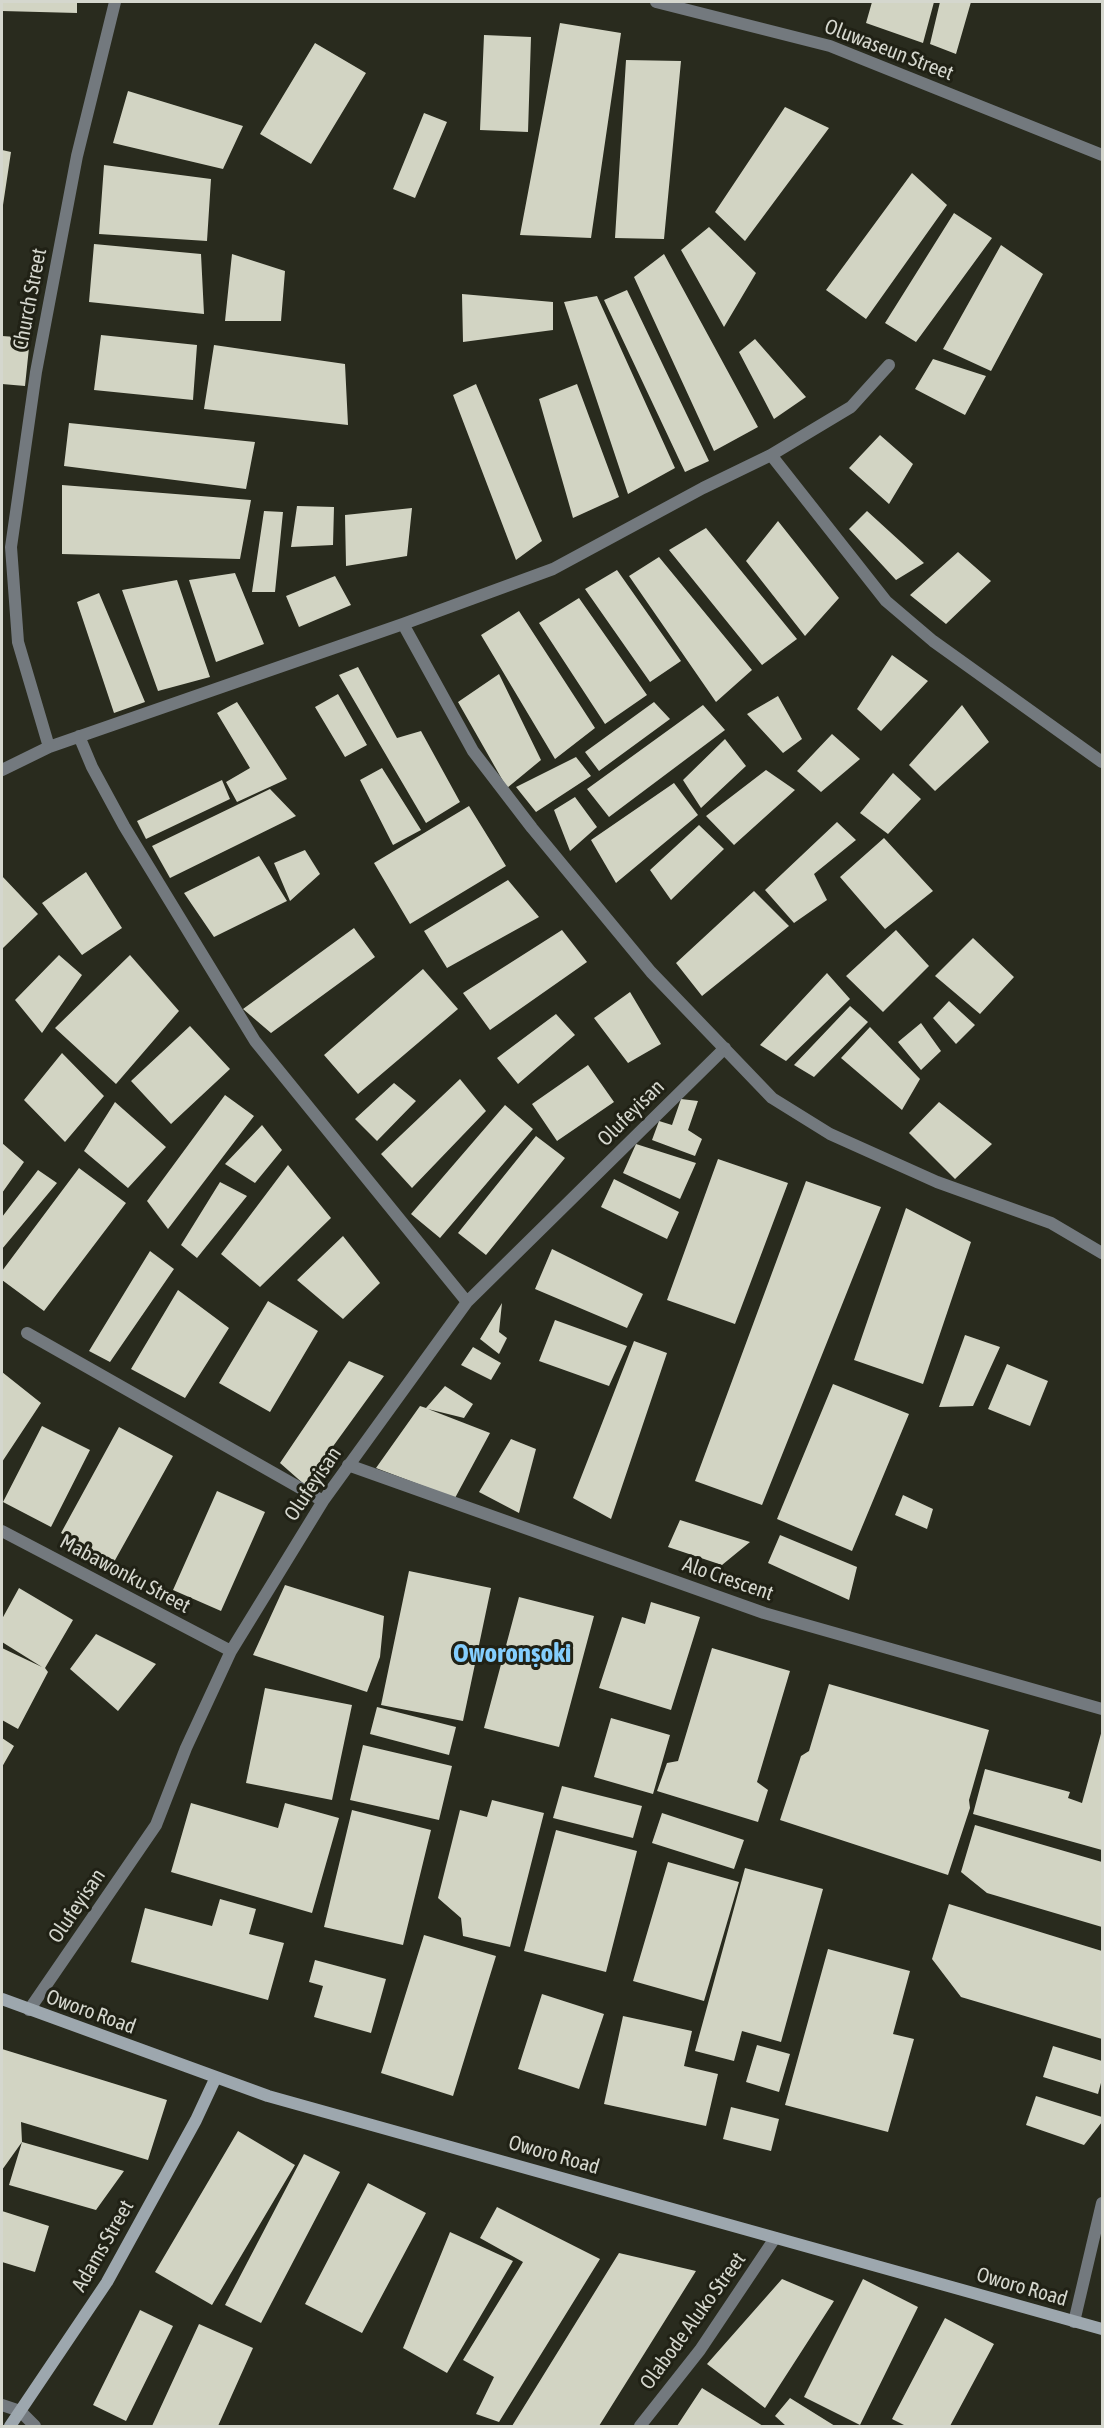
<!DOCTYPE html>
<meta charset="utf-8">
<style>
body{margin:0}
#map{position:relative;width:1104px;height:2428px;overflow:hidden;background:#292b1e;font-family:"Asap Condensed",sans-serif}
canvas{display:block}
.frame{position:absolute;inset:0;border:3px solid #d5d7ce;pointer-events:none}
</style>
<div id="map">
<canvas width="1104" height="2428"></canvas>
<div class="frame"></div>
</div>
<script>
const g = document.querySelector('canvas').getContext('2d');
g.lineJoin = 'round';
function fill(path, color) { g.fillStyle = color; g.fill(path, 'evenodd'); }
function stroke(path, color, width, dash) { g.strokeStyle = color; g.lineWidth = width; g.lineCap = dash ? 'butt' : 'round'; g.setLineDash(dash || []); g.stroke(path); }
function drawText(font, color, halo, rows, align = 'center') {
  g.font = font + ' "Asap Condensed",sans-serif'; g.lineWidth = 6; g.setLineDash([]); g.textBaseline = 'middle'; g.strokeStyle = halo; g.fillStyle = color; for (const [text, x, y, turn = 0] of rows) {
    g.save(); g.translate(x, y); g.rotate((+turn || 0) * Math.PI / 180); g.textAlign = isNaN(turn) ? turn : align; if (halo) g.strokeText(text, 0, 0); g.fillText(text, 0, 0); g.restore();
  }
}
fill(new Path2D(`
 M2,2H77V13L2,11Z
 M872,2H934L923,43L866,23Z
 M940,2H971L956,54L930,44Z
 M560,23L621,33L591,238L520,235Z
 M484,35L531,37L528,132L480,130Z
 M315,43L366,73L311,164L260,134Z
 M626,60L681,61L664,239L615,238Z
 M128,91L243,126L223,169L113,143Z
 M785,107L829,128L745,241L715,212Z
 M424,113L447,122L415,198L393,189Z
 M2,150L11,152L3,205H2Z
 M104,165L211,179L207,241L99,234Z
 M912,173L947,205L866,319L826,290Z
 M954,213L992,238L916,342L885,323Z
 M709,227L756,273L724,327L681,250Z
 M94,244L201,254L204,314L89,302Z
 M1001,245L1043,274L991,371L943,349Z
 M232,254L285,271L281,321H225Z
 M664,254L758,427L714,451L634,277Z
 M627,290L709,461L685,472L604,300Z
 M462,294L553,302V330L463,342Z
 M597,296L675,468L628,494L564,302Z
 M101,335L197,345L193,400L94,390Z
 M2,336L30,338L25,386L2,384Z
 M755,339L806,397L774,419L739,352Z
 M214,345L345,364L348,425L204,409Z
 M933,359L986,376L965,415L915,389Z
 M476,384L542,541L516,560L453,395Z
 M577,384L619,497L573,518L539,399Z
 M69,423L255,442L246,489L64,466Z
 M880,435L913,464L889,504L849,468Z
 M62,485L251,500L240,559L62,554Z
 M297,506L334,507L333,545L291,547Z
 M412,508L407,556L346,566L345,515Z
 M264,511L283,512L275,592H252Z
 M867,511L924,563L896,580L849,529Z
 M778,521L839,598L805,636L746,561Z
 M706,528L797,639L762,665L669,550Z
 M958,552L991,581L946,624L910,595Z
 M659,557L752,670L716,702L629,576Z
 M617,570L681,661L650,682L585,589Z
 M235,573L264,644L216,662L189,580Z
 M335,576L351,605L299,627L286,596Z
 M177,580L210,677L158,691L122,590Z
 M99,593L145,702L114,713L77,602Z
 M579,598L647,695L605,724L539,623Z
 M519,611L595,728L555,759L481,635Z
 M892,655L928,681L881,731L857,709Z
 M358,667L397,738L421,731L460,802L426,823L339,675Z
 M499,674L541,760L507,788L458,702Z
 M338,694L367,745L345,757L315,707Z
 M778,696L802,739L783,753L747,714Z
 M237,702L287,779L237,802L226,782L250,768L217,713Z
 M654,702L670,719L599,771L585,752Z
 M703,705L725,730L609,817L587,789Z
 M962,705L989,742L935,791L909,765Z
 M832,734L860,759L821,792L797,771Z
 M725,739L746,766L701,808L683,780Z
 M576,757L591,776L536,812L516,787Z
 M382,768L421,830L393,845L360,780Z
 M766,770L795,790L734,845L706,816Z
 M893,773L921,799L888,834L860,813Z
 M222,780L230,799L146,839L137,821Z
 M674,783L698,815L616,883L591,840Z
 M270,789L296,816L170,878L152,846Z
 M575,797L597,827L570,851L554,810Z
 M469,806L506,866L410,924L374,863Z
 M837,822L856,840L814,874L827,900L794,923L765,890Z
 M699,825L724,849L671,900L650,870Z
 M884,838L933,891L885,929L840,877Z
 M305,850L320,874L290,901L274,863Z
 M259,856L287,901L214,937L184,893Z
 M86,872L122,928L82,955L42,903Z
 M2,876L38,914L2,949Z
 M508,880L539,917L447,968L424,931Z
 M754,891L789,926L702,996L676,963Z
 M354,928L375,957L271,1033L243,1009Z
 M562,930L587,962L490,1030L463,993Z
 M896,930L929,966L883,1012L846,976Z
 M973,938L1014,977L980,1014L935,976Z
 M59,955L82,975L42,1033L15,1000Z
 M130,955L179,1011L116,1084L55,1028Z
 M423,969L458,1009L358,1094L324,1055Z
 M827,973L850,999L786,1061L760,1045Z
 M630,992L661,1044L628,1063L594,1018Z
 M949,1001L975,1025L956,1044L933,1018Z
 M850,1006L868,1022L814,1077L794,1065Z
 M556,1014L575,1035L518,1084L497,1058Z
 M921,1023L941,1051L921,1070L898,1042Z
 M190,1026L230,1069L171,1124L131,1081Z
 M870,1027L920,1079L902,1110L841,1058Z
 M62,1053L104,1096L65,1142L24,1100Z
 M588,1065L614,1102L557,1141L532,1104Z
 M460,1079L486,1111L412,1188L381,1154Z
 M394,1083L416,1101L377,1141L355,1119Z
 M225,1095L254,1116L168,1229L147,1201Z
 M681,1099L698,1101L688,1130L702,1139L695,1156L652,1140L659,1121L672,1125Z
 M115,1102L166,1147L128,1188L84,1151Z
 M939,1102L992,1144L955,1179L909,1133Z
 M505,1105L533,1129L440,1238L411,1214Z
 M262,1125L282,1150L255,1183L225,1164Z
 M536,1136L565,1158L486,1255L458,1233Z
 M2,1143L24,1162L2,1193Z
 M636,1144L696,1163L680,1199L623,1173Z
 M718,1159L788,1183L735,1324L667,1300Z
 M288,1165L331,1218L260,1287L221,1254Z
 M79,1168L126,1203L44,1311L2,1280V1271Z
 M38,1170L57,1183L2,1249V1217Z
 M614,1179L679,1212L667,1239L601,1207Z
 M806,1181L881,1207L762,1505L695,1481Z
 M220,1182L247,1196L197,1258L181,1245Z
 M906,1208L971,1242L923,1384L854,1360Z
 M343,1236L380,1283L343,1319L297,1280Z
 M552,1249L643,1294L627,1328L535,1289Z
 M150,1251L174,1269L110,1362L89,1351Z
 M178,1290L229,1328L185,1398L131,1369Z
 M268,1301L318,1331L270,1412L219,1383Z
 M502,1303L499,1332L507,1338L499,1354L480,1339Z
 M555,1320L627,1346L609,1386L539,1361Z
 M965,1335L1000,1347L973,1406L939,1407Z
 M634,1341L667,1353L611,1519L573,1498Z
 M473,1347L501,1363L491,1380L461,1365Z
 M349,1361L384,1376L305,1485L280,1463Z
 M1007,1364L1048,1381L1030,1426L988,1409Z
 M2,1372L41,1403L2,1462Z
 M833,1384L909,1414L852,1551L777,1519Z
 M445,1386L473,1404L464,1418L428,1409L490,1433L455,1498L376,1468L420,1406L426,1408Z
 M42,1426L90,1450L51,1527L3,1502Z
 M119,1427L173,1456L114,1562L61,1533Z
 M511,1439L536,1449L519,1513L479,1492Z
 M217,1491L265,1512L221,1611L173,1590Z
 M903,1495L933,1509L927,1529L895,1515Z
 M680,1520L750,1542L722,1565L668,1547Z
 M780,1535L857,1567L849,1600L768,1563Z
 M409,1571L491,1588L463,1721L381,1705Z
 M285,1585L384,1616L380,1657L367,1692L253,1655Z
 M19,1588L73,1620L45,1668L48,1672L18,1729L2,1720V1648L42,1667L2,1642V1619Z
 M519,1597L594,1616L559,1747L484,1728Z
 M651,1602L700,1617L671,1710L599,1688L622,1617L645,1624Z
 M96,1634L156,1664L118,1711L70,1669Z
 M712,1648L790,1671L757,1782L768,1790L758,1822L657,1791L667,1763L678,1761Z
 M829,1684L989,1730L969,1800L970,1808L948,1875L780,1820L801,1756L809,1751Z
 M265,1688L352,1705L332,1800L246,1783Z
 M377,1707L456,1727L449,1755L370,1734Z
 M611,1718L670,1735L653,1794L594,1777Z
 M1102,1730V1850L973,1814L985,1769L1070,1792L1068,1798L1082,1803Z
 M2,1738L14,1746L2,1767Z
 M363,1745L452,1766L439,1820L350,1800Z
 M562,1786L642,1806L633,1838L553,1818Z
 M492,1800L544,1813L510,1947L463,1936L461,1918L438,1898L460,1810L487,1817Z
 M191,1803L278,1828L285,1803L339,1818L312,1913L171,1872Z
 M352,1810L431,1830L403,1945L324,1927Z
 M662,1813L744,1840L734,1869L652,1843Z
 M975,1825L1102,1862V1927L987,1893L961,1872Z
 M556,1830L637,1851L606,1972L524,1951Z
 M668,1862L739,1882L704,2001L633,1981Z
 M745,1868L823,1889L781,2042L742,2031L734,2061L695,2051Z
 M220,1899L256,1909L249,1934L284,1943L268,2000L131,1962L145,1908L212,1926Z
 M949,1904L1102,1951V2039L961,1997L932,1959Z
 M424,1935L496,1956L453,2096L381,2073Z
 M828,1949L910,1971L893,2034L914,2039L888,2132L785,2105Z
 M315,1960L386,1979L371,2033L314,2017L323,1986L309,1982Z
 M542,1994L604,2014L579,2089L518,2069Z
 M623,2016L692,2031L684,2066L718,2074L706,2126L604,2104Z
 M757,2045L790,2054L779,2092L746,2082Z
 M1053,2046L1102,2061V2079L1098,2094L1043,2077Z
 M2,2049L167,2100L148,2160L21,2122L22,2142L2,2170Z
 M1036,2096L1102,2117V2122L1084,2145L1026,2125Z
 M731,2107L779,2119L771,2151L723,2139Z
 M238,2131L295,2165L212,2305L155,2272Z
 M22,2142L124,2171L96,2210L9,2185Z
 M304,2154L340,2172L261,2323L225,2305Z
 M368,2183L426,2213L362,2333L305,2304Z
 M497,2207L600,2259L499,2422L476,2414L494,2377L463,2360L523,2262L480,2238Z
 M2,2211L49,2226L35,2272L2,2262Z
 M450,2232L513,2261L447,2373L403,2348Z
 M619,2253L696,2271L599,2426H512Z
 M782,2279L834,2301L765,2408L707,2364Z
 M863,2279L918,2307L860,2425L804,2397Z
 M140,2310L173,2326L126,2421L93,2405Z
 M945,2318L994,2344L950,2426H906L892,2419Z
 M199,2324L253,2348L218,2426H152Z
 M702,2388L763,2426H677Z
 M790,2398L835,2426H786L775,2416Z`), '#d2d4c3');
stroke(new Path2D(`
 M656,2L830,46L1102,155
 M771,455L886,601L933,641L1102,762
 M403,624L473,751L532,828L651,972L772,1098L830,1134L937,1182L1051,1223L1102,1253
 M79,736L92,767L124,826L255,1041L467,1302
 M49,747L18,642L11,547L36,372L77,156L115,2
 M2,770L49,747L403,624L553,569L703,488L771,455L851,407L889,365
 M27,1333L323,1501
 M348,1465L764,1613L1102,1709
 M2,1531L231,1651
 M29,2010L156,1825L186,1748L231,1651L323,1501L467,1302L725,1048
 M1074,2322L1102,2203
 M2,2405L20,2411L35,2426
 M640,2426L700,2350L775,2238`), '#73797e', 12);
stroke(new Path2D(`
 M2,1999L268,2096L1102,2329
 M10,2426L107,2282L196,2120L216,2077`), '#9da7ae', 12);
drawText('21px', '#d5d7ce', '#202115', [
 ["Oluwaseun Street",889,50,21],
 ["Church Street",30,299,-79],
 ["Olufeyisan",631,1113,-45],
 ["Olufeyisan",313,1484,-56],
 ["Mabawonku Street",125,1574,28],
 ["Alo Crescent",728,1579,19],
 ["Olufeyisan",77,1906,-56],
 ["Oworo Road",91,2012,20],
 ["Oworo Road",554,2155,16],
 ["Adams Street",103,2246,-60],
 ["Oworo Road",1022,2287,16],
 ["Olabode Aluko Street",693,2321,-54]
]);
drawText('bold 27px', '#84cefe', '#202115', [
 ["Oworonṣoki",512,1653]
]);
</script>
